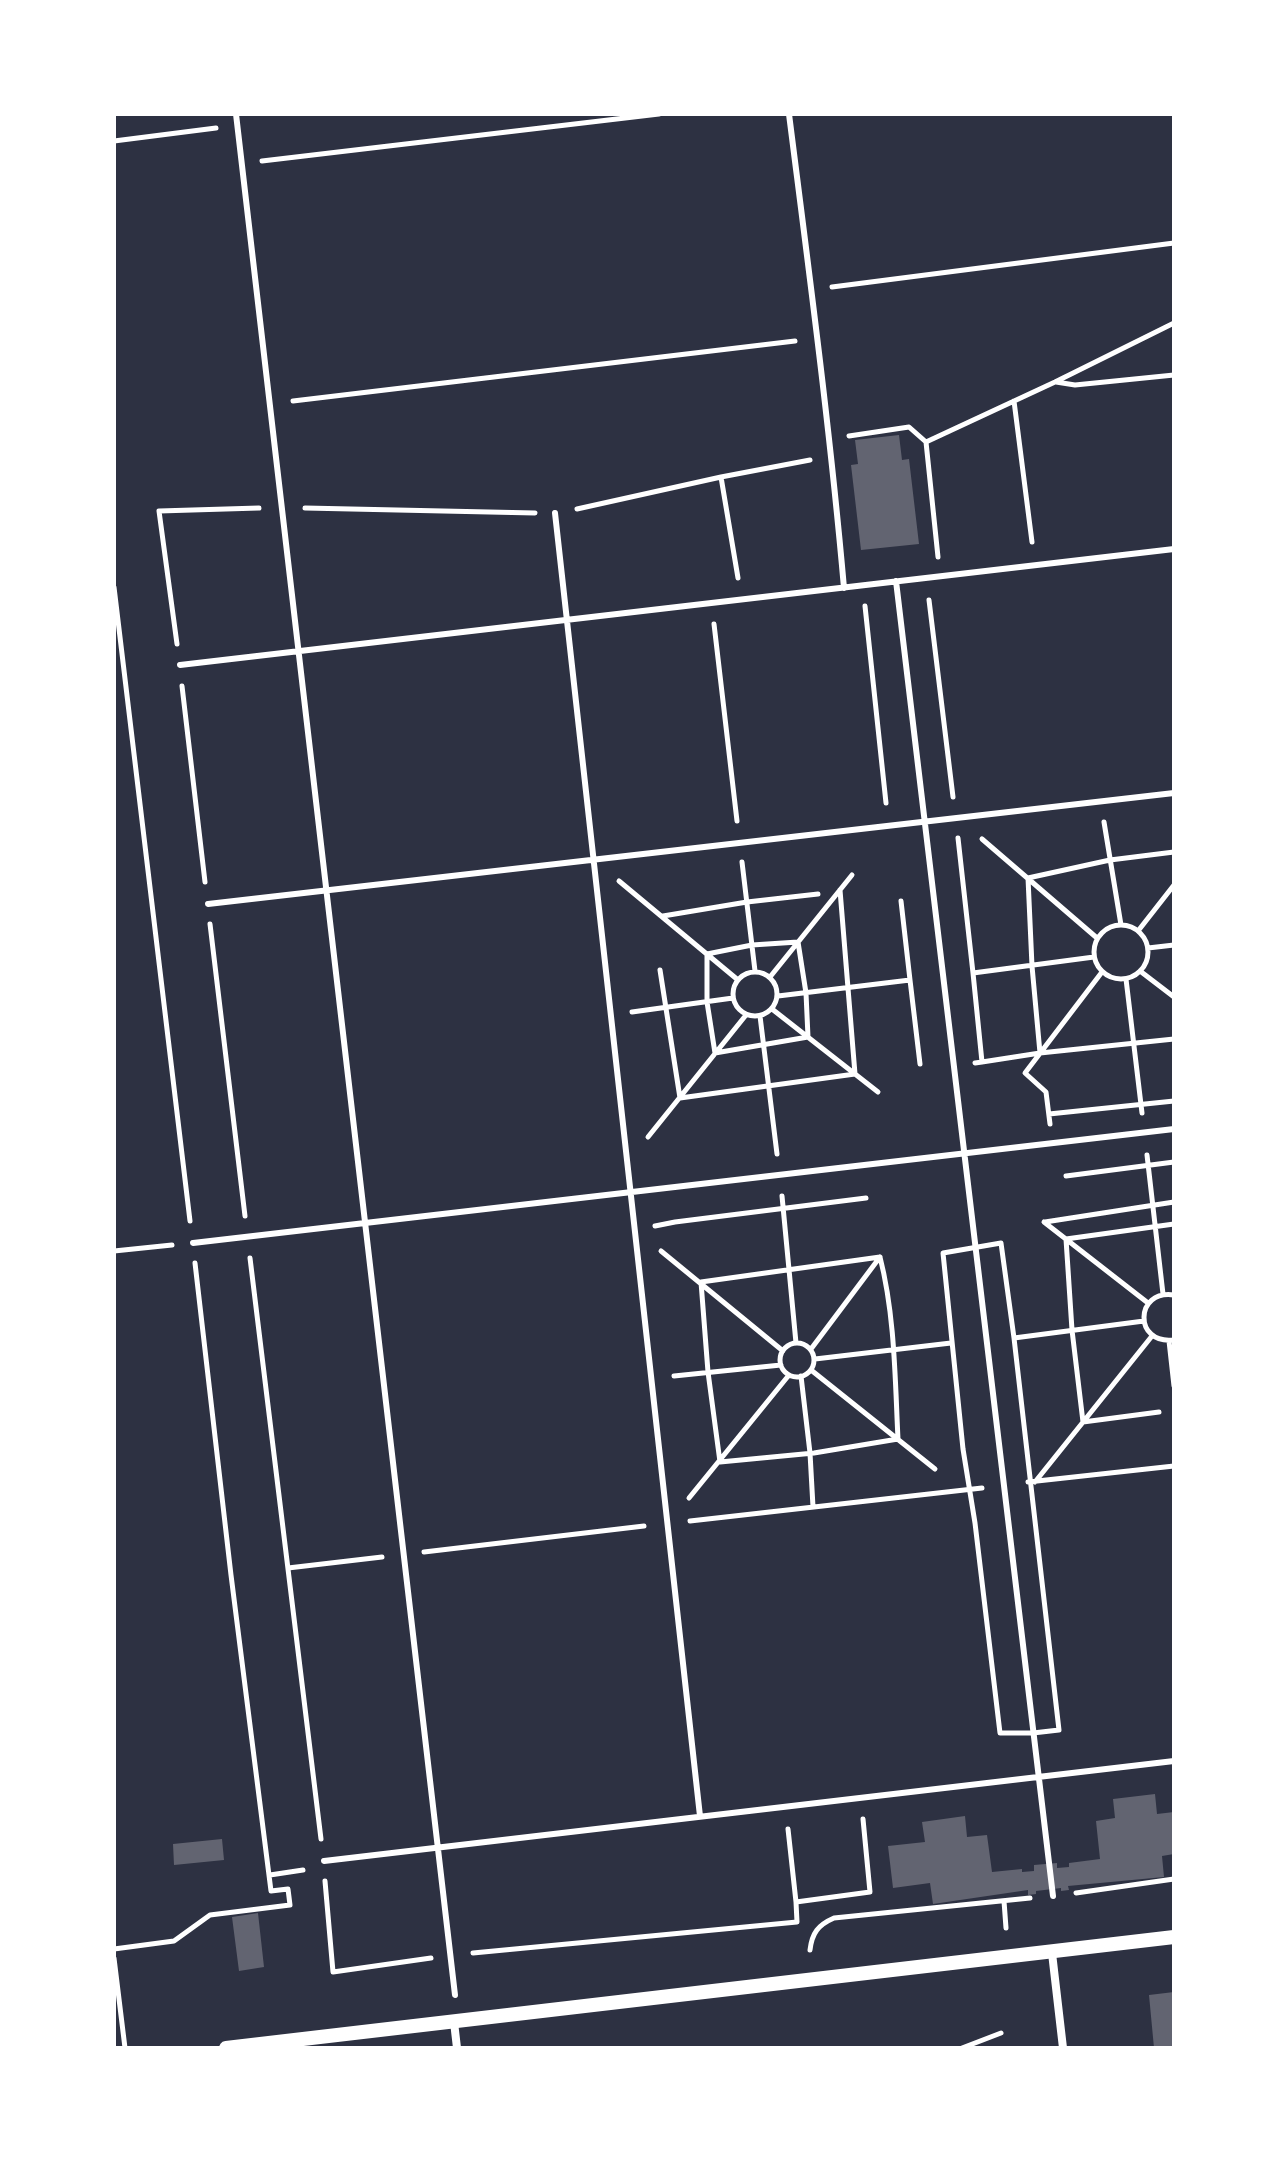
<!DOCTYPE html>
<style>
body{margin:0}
#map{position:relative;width:1288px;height:2162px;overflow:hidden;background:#2d3142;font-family:"Alegreya Sans",sans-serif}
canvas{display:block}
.frame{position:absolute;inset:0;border:116px solid #fff;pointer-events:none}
</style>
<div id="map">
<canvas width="1288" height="2162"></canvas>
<div class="frame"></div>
</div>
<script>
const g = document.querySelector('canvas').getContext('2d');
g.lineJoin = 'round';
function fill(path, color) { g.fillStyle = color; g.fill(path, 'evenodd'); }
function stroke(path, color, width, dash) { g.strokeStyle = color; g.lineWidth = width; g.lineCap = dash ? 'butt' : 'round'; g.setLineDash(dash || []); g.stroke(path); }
fill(new Path2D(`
 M899,435L902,460L909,459L919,544L861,550L851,465L858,464L855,440Z
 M1155,1794L1157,1814L1174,1812V1854L1162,1856L1164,1877L1068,1886L1069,1890L1061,1891V1888L1036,1891V1894L1028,1895V1890L933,1904L930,1883L893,1888L888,1846L925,1842L922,1822L965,1816L967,1837L987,1835L992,1872L1022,1869V1872L1034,1871V1865L1057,1863V1868L1069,1867V1863L1100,1859L1096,1821L1115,1818L1113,1799Z
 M222,1839L224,1860L174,1865L173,1844Z
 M258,1913L264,1967L239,1971L232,1917Z
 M1174,1992V2048H1154L1149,1995Z`), '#626471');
stroke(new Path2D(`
 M114,141L216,128
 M262,161L659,114
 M832,287L1174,243
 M1056,382L1075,385L1174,375
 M293,401L795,341
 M1014,401L1032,542
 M849,436L909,427L926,442L1055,382L1174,323
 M926,442L938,557
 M721,477L738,578
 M305,508L535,513
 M577,509L721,477L810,460
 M114,587L190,1221
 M929,600L953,797
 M865,606L886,803
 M714,624L737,821
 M177,644L159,511L259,508
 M182,686L205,882
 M1104,822L1121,925
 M958,838L973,973
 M982,839L1097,938
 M1174,852L1110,860L1028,878L1032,966L1040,1053L1174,1039
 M742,862L755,971
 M619,881L738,980
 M901,901L910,980
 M663,916L747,902L818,894
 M210,924L245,1216
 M1094 952a27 27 0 1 1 54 0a27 27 0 1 1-54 0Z
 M1138,931L1174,885
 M798,942L806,993L808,1037L715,1053L707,1002V954L752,945Z
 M1148,948L1174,945
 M660,970L680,1098L855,1074L840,890
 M1140,971L1174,997
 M733 994a22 22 0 1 1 44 0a22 22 0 1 1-44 0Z
 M770,977L852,875
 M1126,979L1142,1113
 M778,996L910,980L920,1064
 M772,1009L878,1092
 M632,1012L733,998
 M760,1016L777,1154
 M982,1062L1040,1053
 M975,1063L982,1062L973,973L1094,957
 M1049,1114L1174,1101
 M1050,1124L1046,1092L1025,1073L1102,972
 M648,1137L746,1015
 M1147,1155L1163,1294
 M1066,1176L1174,1162
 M782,1196L796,1343
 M1044,1222L1148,1303
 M1045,1222L1174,1202
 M655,1226L675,1222L866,1198
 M1001,1243L1014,1338L1059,1730L1033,1733H1000L975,1523L963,1449L943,1253Z
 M114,1251L172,1245
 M661,1251L783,1351
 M880,1257C895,1316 895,1379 898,1439L814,1453L720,1462L708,1372L701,1282Z
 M250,1258L321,1839
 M1174,1295C1135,1289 1133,1345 1174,1340
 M1014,1338L1144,1321
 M1169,1341L1174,1386
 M780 1360a17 17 0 1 1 34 0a17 17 0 1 1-34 0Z
 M811,1349L880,1257
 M815,1359L951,1343
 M811,1370L935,1469
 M674,1376L781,1365
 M801,1376L810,1453L813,1507
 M1159,1412L1083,1422L1072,1330L1066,1239L1174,1224
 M1028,1482L1174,1466
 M1035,1482L1152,1336
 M689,1498L789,1375
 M690,1521L982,1488
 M424,1552L644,1526
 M288,1568L382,1557
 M788,1829L796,1902L870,1892L863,1819
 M270,1875L303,1870
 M325,1881L333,1972L431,1958
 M1076,1893L1174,1879
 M1004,1901L1006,1928
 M114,1949L174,1941L210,1915L290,1905L288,1889L271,1891L231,1575L195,1263
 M810,1950C812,1933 818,1925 834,1918L1030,1898
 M473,1953L797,1922L796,1902
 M114,1958L125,2048
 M962,2048L1001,2033`), '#fff', 5);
stroke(new Path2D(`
 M236,114L455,1995
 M789,114C809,272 830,429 844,588
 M555,513L700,1816
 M896,581L1053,1896
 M180,665L1174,549
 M208,904L1174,793
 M193,1243L1174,1129
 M324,1861L1174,1761`), '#fff', 6);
stroke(new Path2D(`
 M1052,1953L1063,2048
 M454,2022L457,2048`), '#fff', 8);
stroke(new Path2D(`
 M226,2048L1174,1937`), '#fff', 14);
</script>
